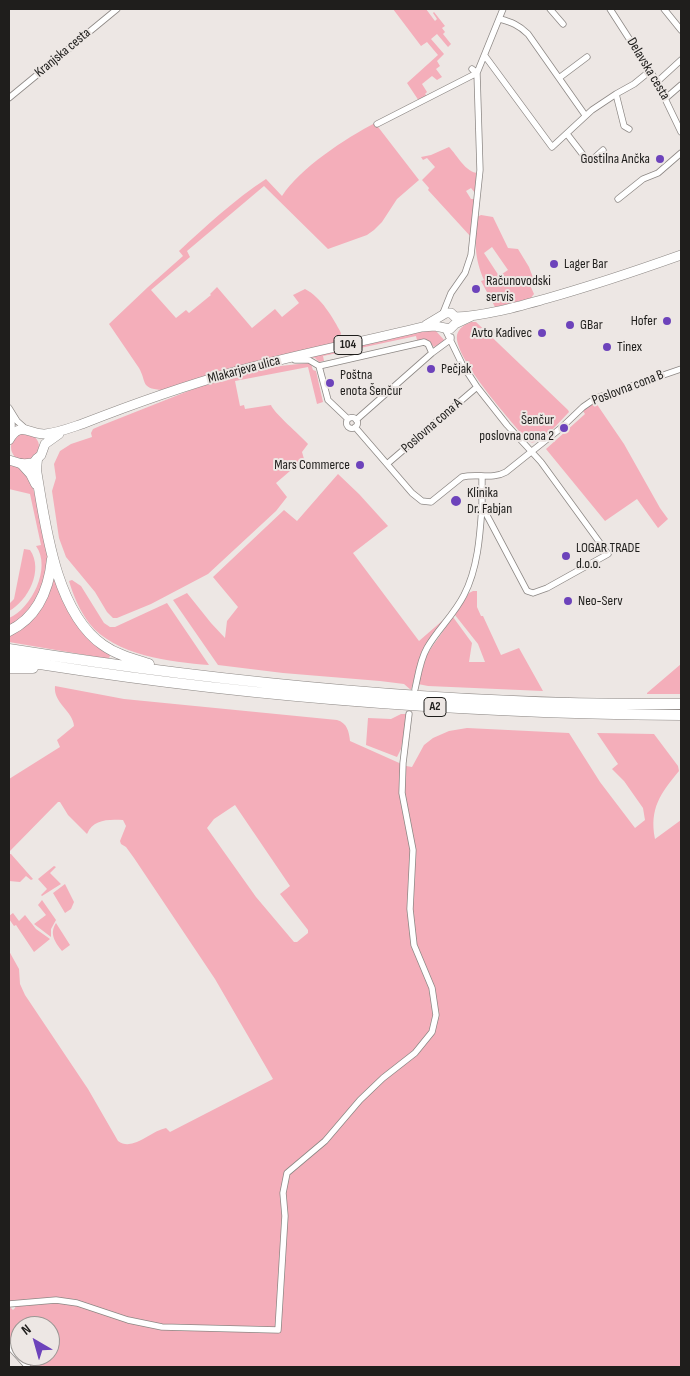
<!DOCTYPE html>
<meta charset="utf-8">
<style>
body{margin:0}
#map{position:relative;width:690px;height:1376px;overflow:hidden;background:#ede7e4;font-family:"Sofia Sans Condensed",sans-serif}
canvas{display:block}
.frame{position:absolute;inset:0;border:10px solid #1f1e1c;pointer-events:none}
.north{position:absolute;left:10px;top:1316px;width:50px;height:50px;box-sizing:border-box;background:#ede7e4;border:1px solid #9b9794;border-radius:50%;rotate:322deg;font-size:14px;font-weight:700;line-height:20px;text-align:center;color:#1f1e1c}
.north::after{content:'';display:block;margin:auto;width:18px;height:22px;background:#6d43bb;clip-path:polygon(50% 0,100% 100%,50% 72%,0 100%)}
</style>
<div id="map">
<canvas width="690" height="1376"></canvas>
<div class="frame"></div>
<div class="north">N</div>
</div>
<script>
const g = document.querySelector('canvas').getContext('2d');
g.lineJoin = 'round';
function fill(path, color) { g.fillStyle = color; g.fill(path, 'evenodd'); }
function stroke(path, color, width, dash) { g.strokeStyle = color; g.lineWidth = width; g.lineCap = dash ? 'butt' : 'round'; g.setLineDash(dash || []); g.stroke(path); }
function drawText(font, color, halo, rows, align = 'center') {
  g.font = font + ' "Sofia Sans Condensed",sans-serif'; g.lineWidth = 4; g.setLineDash([]); g.textBaseline = 'middle'; g.strokeStyle = halo; g.fillStyle = color; for (const [text, x, y, turn = 0] of rows) {
    g.save(); g.translate(x, y); g.rotate((+turn || 0) * Math.PI / 180); g.textAlign = isNaN(turn) ? turn : align; if (halo) g.strokeText(text, 0, 0); g.fillText(text, 0, 0); g.restore();
  }
}
fill(new Path2D(`
 M393,9H426L435,21L437,19L433,13L434,12L445,26L442,28L445,32L443,34L451,44L448,47L437,34L431,39L444,54L437,61L440,66L436,69L442,77L437,80L432,76L422,84L427,92L425,94L427,96L419,101L407,83L438,55L427,42L421,46Z
 M375,123L419,180L397,199L382,222L374,230L367,235L328,249L264,186L187,251L190,257L151,290L176,318L186,310L189,313L211,295L210,294L217,287L252,328L275,309L282,317L299,303L293,295L305,289C321,297 333,318 341,333C339,346 322,346 311,348L161,390C140,388 147,382 139,368L109,324L148,287L183,256L179,251C206,226 234,200 266,179L282,196C300,168 346,138 375,123Z
 M449,147C457,155 466,173 478,173L476,194L471,188L466,191L471,199H475L471,237L428,190L429,188L422,180L435,167L427,158L423,160L421,157L431,155Z
 M481,215L493,217L508,248L518,249L529,267L535,283L530,285L534,294L530,299L495,307L481,281L484,280C474,257 475,242 477,217ZM492,247L508,270L499,276L484,253Z
 M471,322H476L568,410L569,412C562,419 544,441 535,442C531,443 530,442 527,440C512,422 453,357 457,335C459,328 464,325 471,322Z
 M426,330L436,331L445,341L434,347L427,340H417L416,336L323,356L324,361L319,362L315,358L304,356Z
 M308,363L311,364L313,370L316,371L323,402L317,404L308,367L235,381L240,406L244,405L245,409L271,405C273,412 301,436 308,444L302,452L304,459L276,483L287,497L276,511L208,574L151,604L117,618H113L107,612L95,592L66,557L59,538L52,491L56,478L54,464L60,451L71,444L92,437L91,433L93,429L100,426L206,384L262,368Z
 M596,403L624,444L660,508L668,519L658,528L637,499L605,521L546,449L585,414L583,411L590,405Z
 M11 447a14 14 0 1 1 28 0a14 14 0 1 1-28 0Z
 M9,464L23,469L32,485L44,525L48,558L47,579L33,608L9,629V618C31,609 52,568 36,546L41,545L30,494L9,489Z
 M338,474L359,494L388,526L353,553L419,641L442,621L443,622L419,660L411,690L404,684L380,681L283,673L218,665L173,600L187,593L211,623L225,638L227,621L238,607L213,577L284,510L297,521Z
 M24,549L30,550C44,570 28,601 9,611V604L14,599Z
 M53,573L59,585L110,655L109,659L9,642V635C35,624 51,602 53,573Z
 M72,580L81,586L104,623L110,627H115L167,603L209,665C171,662 115,656 89,623C80,611 73,595 69,581Z
 M473,591H477V607L481,616H483L501,655L519,648L543,691L428,686L418,684L427,654L453,617L472,643L469,662H485L478,644L455,615L469,593Z
 M681,664V694H647V693Z
 M55,686L124,699L337,720C347,723 349,731 350,741L406,766L412,767L424,745L433,738L449,731L467,728L569,733L600,782L635,828L645,820L643,808L624,781L612,769L618,764L597,733L654,734L678,766L679,771C661,793 649,808 655,839L681,820V1367H32L21,1356H50V1326H20V1354L9,1342V1306L13,1310L15,1308L16,1304L9,1301V951L19,969L20,984L25,995L88,1089L118,1141C133,1152 150,1131 166,1128L170,1132L273,1079L215,979L134,858L126,847L121,844L120,841L126,826L123,820C109,819 93,819 87,834L68,815L60,802H58L9,852V779L60,747L57,740L74,726C73,711 53,703 55,686ZM235,805L290,886L280,894L308,930V933L297,942H294L256,897L207,828L214,819Z
 M401,714H407L401,749L397,757L366,745L368,718L391,719Z
 M10,854H11L33,879L31,880L26,876L20,882L9,881V856Z
 M54,866L56,867L50,873L61,884L42,896L41,895L47,889L38,879Z
 M65,884L74,902L71,909L65,913L53,893Z
 M42,900L56,920L51,929V937L34,924L46,915L38,905Z
 M13,913L19,921L25,915L36,929L50,939L34,952L16,925L14,926L9,919V916Z
 M56,923L70,945L62,951C55,942 49,934 56,923Z`), '#f4aeba');
const street = new Path2D(`
 M550,9L563,24
 M610,9L657,82L681,132
 M664,9L681,30
 M500,19C511,22 519,25 528,34L585,115
 M485,56L552,147L592,110L616,94
 M559,78L587,57
 M657,82L681,60
 M9,98L117,9
 M666,98L681,85
 M377,124L477,73L472,69
 M629,129L624,126L616,94L634,84L650,71
 M567,134L587,160H592L603,150
 M618,199L643,179L658,173L681,153
 M443,313L451,293L465,273L471,255L480,170L477,73L503,9
 M445,329L462,364L477,387L507,425L541,462L608,554L547,588L533,593L527,591L482,506V476
 M295,360H309L319,366L328,400L348,419
 M319,366L424,342L428,344L432,353
 M9,408L17,421L26,429
 M9,412L12,424V435
 M346.5 423a5.5 5.5 0 1 1 11 0a5.5 5.5 0 1 1-11 0Z
 M356,420L432,353L451,339V337
 M355,427L412,493L422,501L431,502L462,477C477,473 492,480 506,472L561,428L583,407L596,398L681,369
 M387,464L477,387
 M415,689C418,676 420,660 427,648C437,630 454,615 464,595C478,568 480,535 482,506
 M9,1304L56,1300L77,1303L128,1320L162,1327L278,1330L285,1216L283,1193L287,1173L325,1141L360,1100L383,1078L415,1053L432,1032L436,1015L432,988L414,945L410,909L413,850L402,793L403,763L409,714
 M9,1346L28,1367`);
const primary = new Path2D(`
 M426,325L446,313H451L455,317C485,316 516,307 545,299C591,286 636,271 681,255
 M9,440C20,420 30,435 45,434C57,433 70,428 82,424C133,404 184,386 237,371C298,354 361,342 422,327L435,326L450,329L455,324L472,316
 M9,460L22,464L33,463L41,455L45,444L59,434`);
const highway = new Path2D(`
 M37,459L36,470C45,523 55,612 103,645C117,655 133,659 149,664
 M22,464L31,474L36,484
 M9,631C38,617 49,589 52,559
 M9,649C231,684 456,706 681,704
 M9,659C231,696 456,713 681,715
 M9,668H33`);
stroke(street, '#8d8885', 7);
stroke(primary, '#8d8885', 10);
stroke(highway, '#8d8885', 11);
stroke(street, '#fff', 5.5);
stroke(primary, '#fff', 9);
stroke(highway, '#fff', 10);
for (const [x, y, r, color] of [
 [660,159,5,"#6d43bb"],
 [554,264,5,"#6d43bb"],
 [476,289,5,"#6d43bb"],
 [667,321,5,"#6d43bb"],
 [570,325,5,"#6d43bb"],
 [542,333,5,"#6d43bb"],
 [607,347,5,"#6d43bb"],
 [431,369,5,"#6d43bb"],
 [330,383,5,"#6d43bb"],
 [564,428,5,"#6d43bb"],
 [360,465,5,"#6d43bb"],
 [456,501,6,"#6d43bb"],
 [566,556,5,"#6d43bb"],
 [568,601,5,"#6d43bb"]
]) { const dot = new Path2D(); dot.arc(x, y, r, 0, 2 * Math.PI); g.fillStyle = color; g.fill(dot); stroke(dot, '#ede7e4', 2); }
for (const [x, y, w] of [
 [348,345,28],
 [435,707,22]
]) { const box = new Path2D(); box.roundRect(x - w / 2, y - 9.5, w, 19, 4); g.fillStyle = '#ede7e4'; g.fill(box); stroke(box, '#1f1e1c', 1); }
drawText('bold 12px', '#1f1e1c', null, [
 ["104",348,345],
 ["A2",435,707]
]);
drawText('14px', '#1f1e1c', '#ede7e4', [
 ["Kranjska cesta",63,53,-40],
 ["Delavska cesta",648,69,59],
 ["Mlakarjeva ulica",244,370,-15],
 ["Poslovna cona B",628,388,-21],
 ["Poslovna cona A",432,426,-41]
]);
drawText('14px', '#1f1e1c', '#ede7e4', [
 ["Gostilna Ančka",650,159,"right"],
 ["Lager Bar",564,264],
 ["Računovodski",486,281],
 ["servis",486,297],
 ["Hofer",657,321,"right"],
 ["GBar",580,325],
 ["Avto Kadivec",532,333,"right"],
 ["Tinex",617,347],
 ["Pečjak",441,369],
 ["Poštna",340,375],
 ["enota Šenčur",340,391],
 ["Šenčur",554,420,"right"],
 ["poslovna cona 2",554,436,"right"],
 ["Mars Commerce",350,465,"right"],
 ["Klinika",467,493],
 ["Dr. Fabjan",467,509],
 ["LOGAR TRADE",576,548],
 ["d.o.o.",576,564],
 ["Neo-Serv",578,601]
], 'left');
</script>
